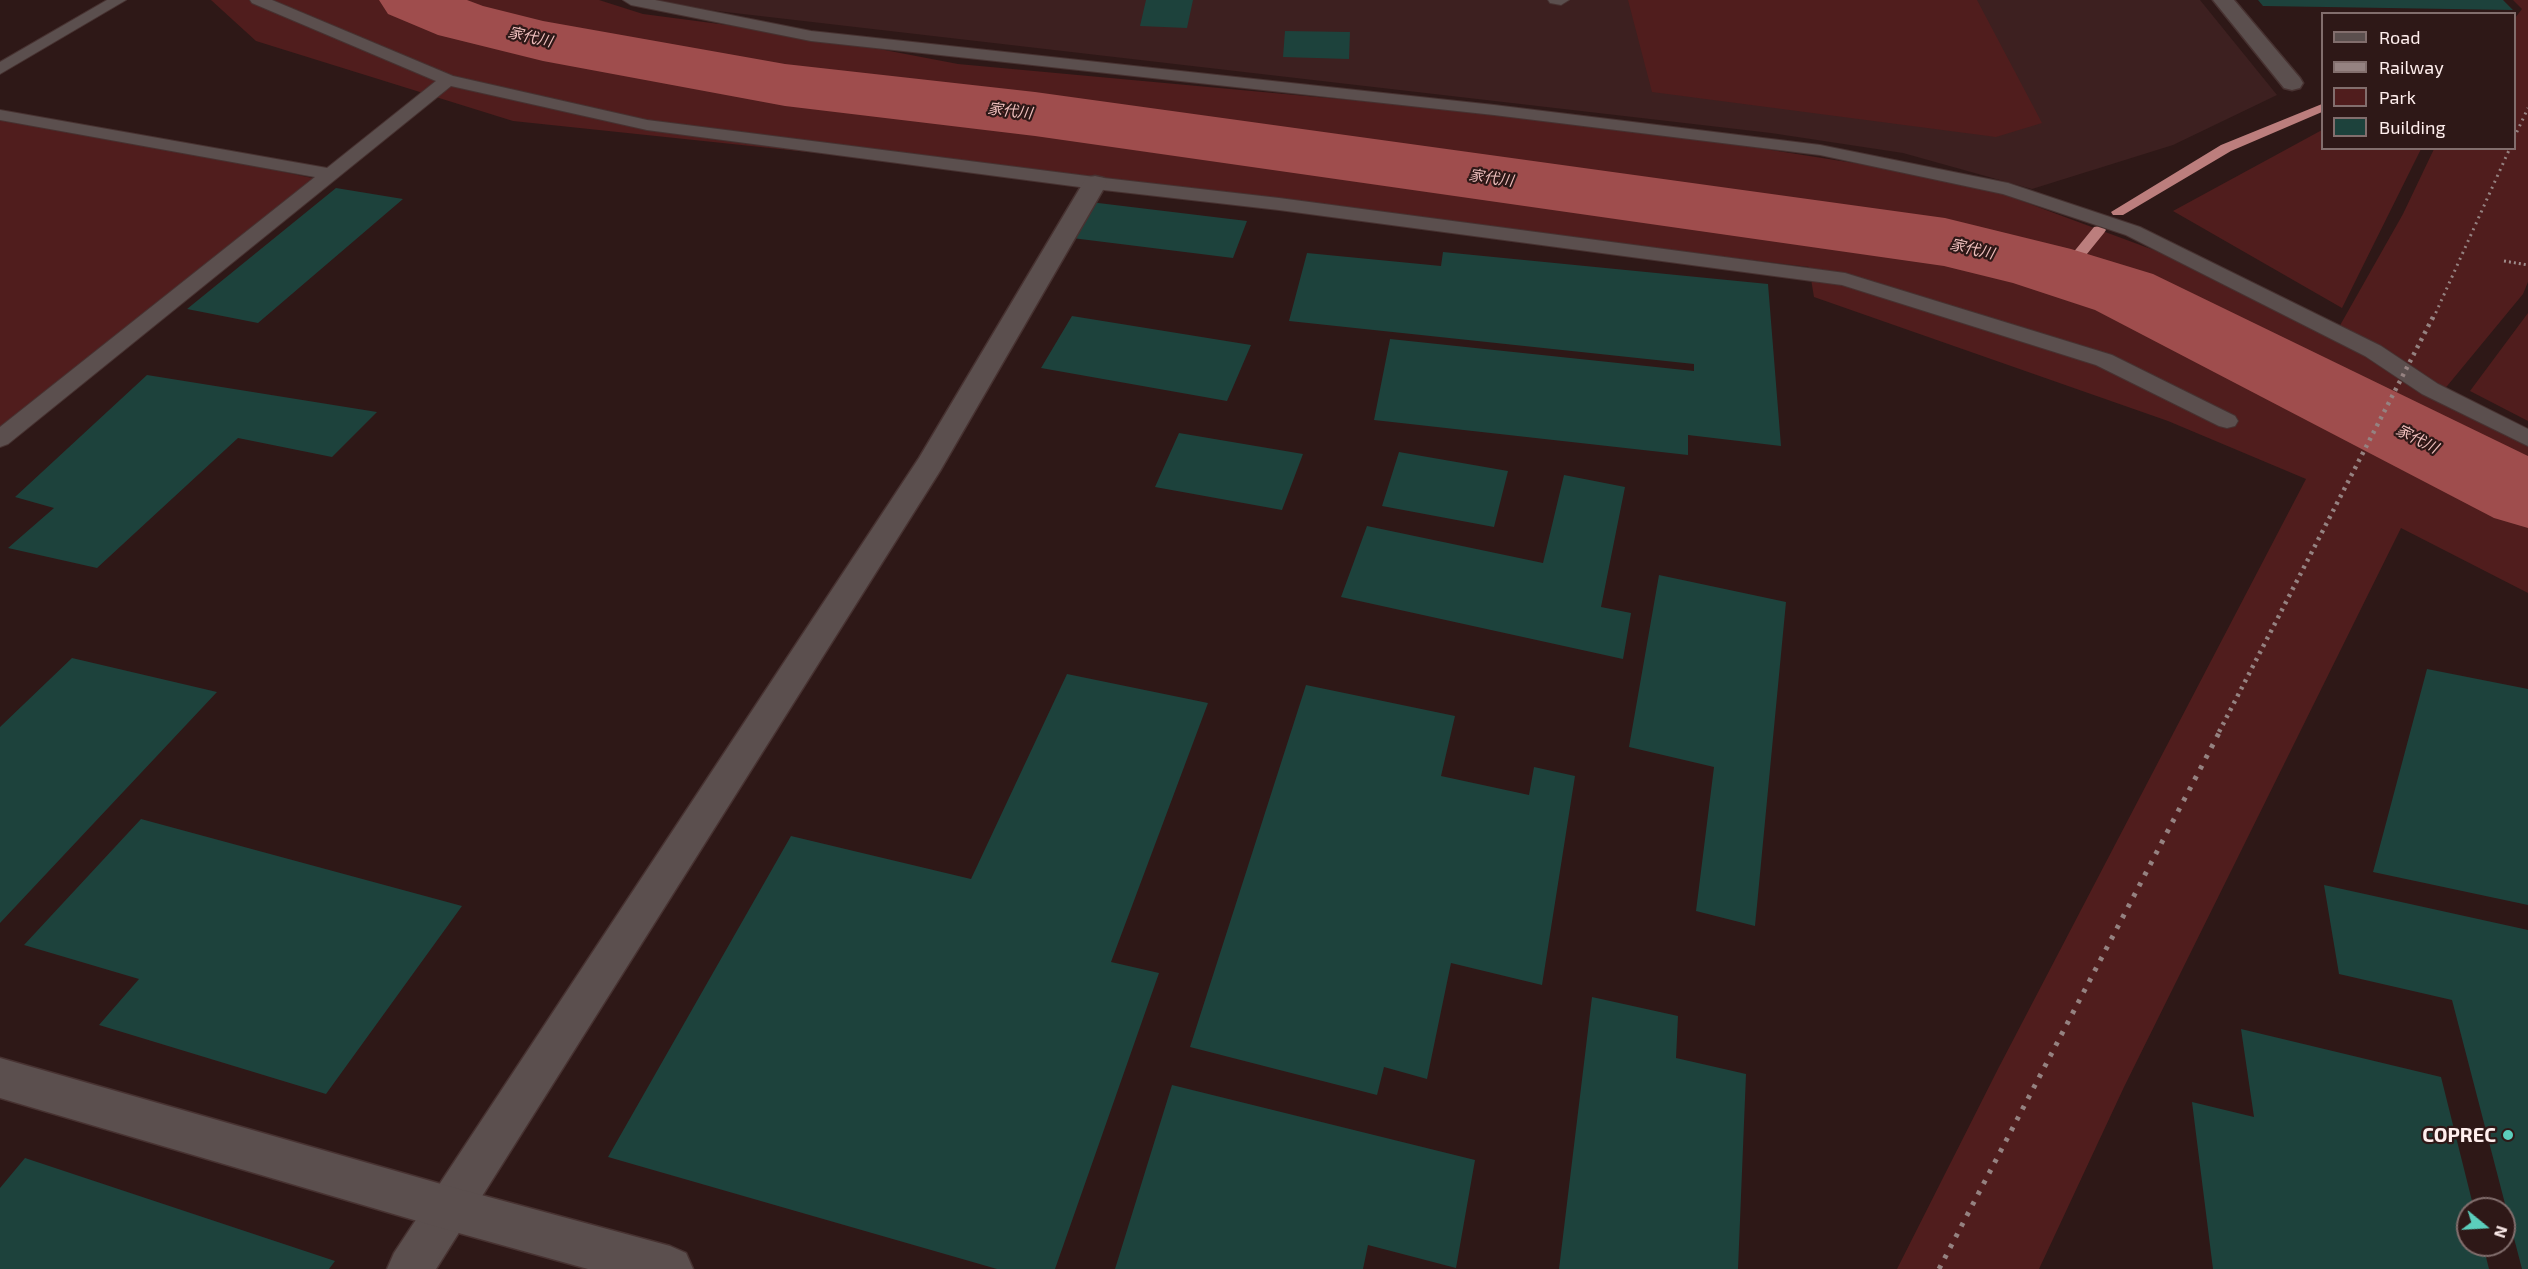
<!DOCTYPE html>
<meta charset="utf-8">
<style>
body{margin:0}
#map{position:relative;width:2528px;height:1269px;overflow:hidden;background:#2e1817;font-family:"Exo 2",sans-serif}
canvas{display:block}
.legend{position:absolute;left:2321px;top:12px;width:195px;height:138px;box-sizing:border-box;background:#2e1817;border:2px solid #826e6d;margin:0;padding:8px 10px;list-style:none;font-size:18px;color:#ffefee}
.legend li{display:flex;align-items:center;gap:12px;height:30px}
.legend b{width:30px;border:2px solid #826e6d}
.north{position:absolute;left:2456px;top:1197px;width:60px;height:60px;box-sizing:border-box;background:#2e1817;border:2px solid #826e6d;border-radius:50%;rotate:108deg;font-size:16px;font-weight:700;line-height:24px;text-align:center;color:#ffefee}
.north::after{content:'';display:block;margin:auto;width:21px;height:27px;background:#5bcebc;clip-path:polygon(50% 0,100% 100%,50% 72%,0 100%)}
</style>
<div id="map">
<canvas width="2528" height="1269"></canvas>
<ul class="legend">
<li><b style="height:8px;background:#5b4f4e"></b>Road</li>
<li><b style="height:8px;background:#958281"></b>Railway</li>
<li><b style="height:16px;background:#501d1d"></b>Park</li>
<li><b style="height:16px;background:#1d423c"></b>Building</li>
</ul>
<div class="north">N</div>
</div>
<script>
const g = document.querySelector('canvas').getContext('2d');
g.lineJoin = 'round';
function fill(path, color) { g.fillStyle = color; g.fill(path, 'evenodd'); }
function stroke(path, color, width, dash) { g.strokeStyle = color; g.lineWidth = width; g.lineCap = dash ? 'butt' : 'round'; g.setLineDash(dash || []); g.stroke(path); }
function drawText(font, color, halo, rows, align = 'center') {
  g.font = font + ' "Exo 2","Noto Sans JP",sans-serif'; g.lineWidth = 4.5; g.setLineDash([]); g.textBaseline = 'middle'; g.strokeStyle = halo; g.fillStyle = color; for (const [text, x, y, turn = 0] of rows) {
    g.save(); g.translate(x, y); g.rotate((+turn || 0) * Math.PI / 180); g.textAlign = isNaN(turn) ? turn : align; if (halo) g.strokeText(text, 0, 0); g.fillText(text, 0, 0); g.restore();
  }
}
fill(new Path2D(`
 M654,0H2200L2277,95L2173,145L2032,189L1903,153L1771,133L674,6Z`), '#3d2020');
fill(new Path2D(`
 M211,0H599L643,14L811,36L958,64L1600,123L1968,181L2194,265L2334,336L2403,214L2434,149L2514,148L2515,18L2522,9L2513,0H2528V282L2523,294L2443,391L2528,435V593L2401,528L2124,1087L2039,1269H1897L1999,1067L2306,479L2168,421L1814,297L1809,267L1170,190L513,121L256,41Z
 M1628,0H1977L2042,123L1996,137L1652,92Z
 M0,113L317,179L0,438Z
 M2322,130V148L2421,149L2342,308L2173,211Z
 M2528,313V421L2470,391Z`), '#501d1d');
fill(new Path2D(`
 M2322,104V112L2231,151L2123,215H2113L2111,212L2221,145Z
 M2099,226L2104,227L2106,230L2104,233L2069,276H2059L2057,273L2059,270L2094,227Z`), '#bc7e7d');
fill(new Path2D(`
 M379,0H467L483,6L543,21L785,64L1035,92L1945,218L2071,249L2153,274L2528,456V528L2494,518L2095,310L2013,283L1944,266L1035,136L785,106L543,61L438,35L388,14Z`), '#9f4d4d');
fill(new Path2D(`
 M1146,0H1193L1187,28L1140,26Z
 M2258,0H2503L2513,10L2263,6Z
 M1285,31L1350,32L1349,59L1283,57Z
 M336,188L403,199L258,323L187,309Z
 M1090,202L1247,221L1233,258L1072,238Z
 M1443,252L1768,284L1781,446L1688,435V455L1374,420L1390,339L1694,371V364L1289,321L1307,253L1441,266Z
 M1072,316L1251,345L1227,401L1041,368Z
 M147,375L377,412L332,457L238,438L97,568L8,548L54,508L15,497Z
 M1179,433L1303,454L1282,510L1155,487Z
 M1399,452L1508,471L1494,527L1382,506Z
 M1564,475L1625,487L1601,607L1631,613L1623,659L1341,597L1367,526L1543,563Z
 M1659,575L1786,602L1755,926L1696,911L1714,767L1629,747Z
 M72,658L217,692L0,923V727Z
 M2427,669L2528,689V905L2373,872Z
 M1067,674L1208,703L1111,962L1159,973L1055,1269H997L608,1157L791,836L971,879Z
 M1306,685L1455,716L1441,776L1529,795L1534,767L1575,776L1542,985L1451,963L1427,1079L1384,1067L1377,1095L1190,1047Z
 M141,819L462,906L326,1094L99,1025L139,979L24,945Z
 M2324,885L2528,930V1269H2522L2452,1000L2339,974Z
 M1592,997L1678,1016L1676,1058L1746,1074L1738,1269H1559Z
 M2241,1029L2441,1077L2474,1209H2468V1245H2483L2489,1269H2213L2192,1102L2254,1117Z
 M1172,1085L1475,1160L1456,1268L1368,1245L1363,1269H1115Z
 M25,1158L335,1261L329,1269H0V1188Z`), '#1d423c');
const service = new Path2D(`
 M107,0H126L0,74V62Z
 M250,0H272L453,76L647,120L1095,177L1279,198L1845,273L2112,355L2235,416L2238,421L2235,426L2227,428L2219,426L2096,365L1842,285L1279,210L1095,189L647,130L451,86L8,444L0,447V427L315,177L0,120V110L327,168L436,81L252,3Z
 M623,0H655L811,31L1494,105L1820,145L2008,183L2140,227L2381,346L2438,384L2528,429V446L2422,394L2365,356L2126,235L2003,194L1820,155L1494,115L811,41L631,5Z
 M1548,0H1569L1561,5L1550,3Z`);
const minor = new Path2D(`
 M2213,0H2234L2300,78L2303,83L2300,88L2292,90L2284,88Z
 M1095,176L1104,178L1107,183L940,471L436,1269H387L394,1253L919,458L1083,183L1086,178Z`);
const tertiary = new Path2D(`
 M0,1058L448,1186L670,1246L686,1253L693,1269H588L448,1230L0,1098Z`);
stroke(service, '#473231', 2);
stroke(minor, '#473231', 3);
stroke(tertiary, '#473231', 3);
stroke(new Path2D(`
 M2504,261L2528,265`), '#9f8c8b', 3, [2, 3]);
fill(service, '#5b4f4e');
fill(minor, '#5b4f4e');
fill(tertiary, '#5b4f4e');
stroke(new Path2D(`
 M2514,138L2528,108
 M2433,319L2510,148`), '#958281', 3, [2, 4.5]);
stroke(new Path2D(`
 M2219,732L2433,317`), '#958281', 4.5, [3, 5]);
stroke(new Path2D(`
 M1939,1269L2220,731`), '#958281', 5, [4, 8]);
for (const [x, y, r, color] of [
 [2508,1135,6,"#5bcebc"]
]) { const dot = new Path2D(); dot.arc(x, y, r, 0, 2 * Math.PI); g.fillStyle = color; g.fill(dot); stroke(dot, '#2e1817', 2); }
drawText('italic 15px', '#efbfbd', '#2e1817', [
 ["家代川",530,37,13],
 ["家代川",1010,111,7],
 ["家代川",1491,178,8],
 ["家代川",1972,249,13],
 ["家代川",2417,439,27]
]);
drawText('bold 20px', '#ffefee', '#2e1817', [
 ["COPREC",2496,1135]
], 'right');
</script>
